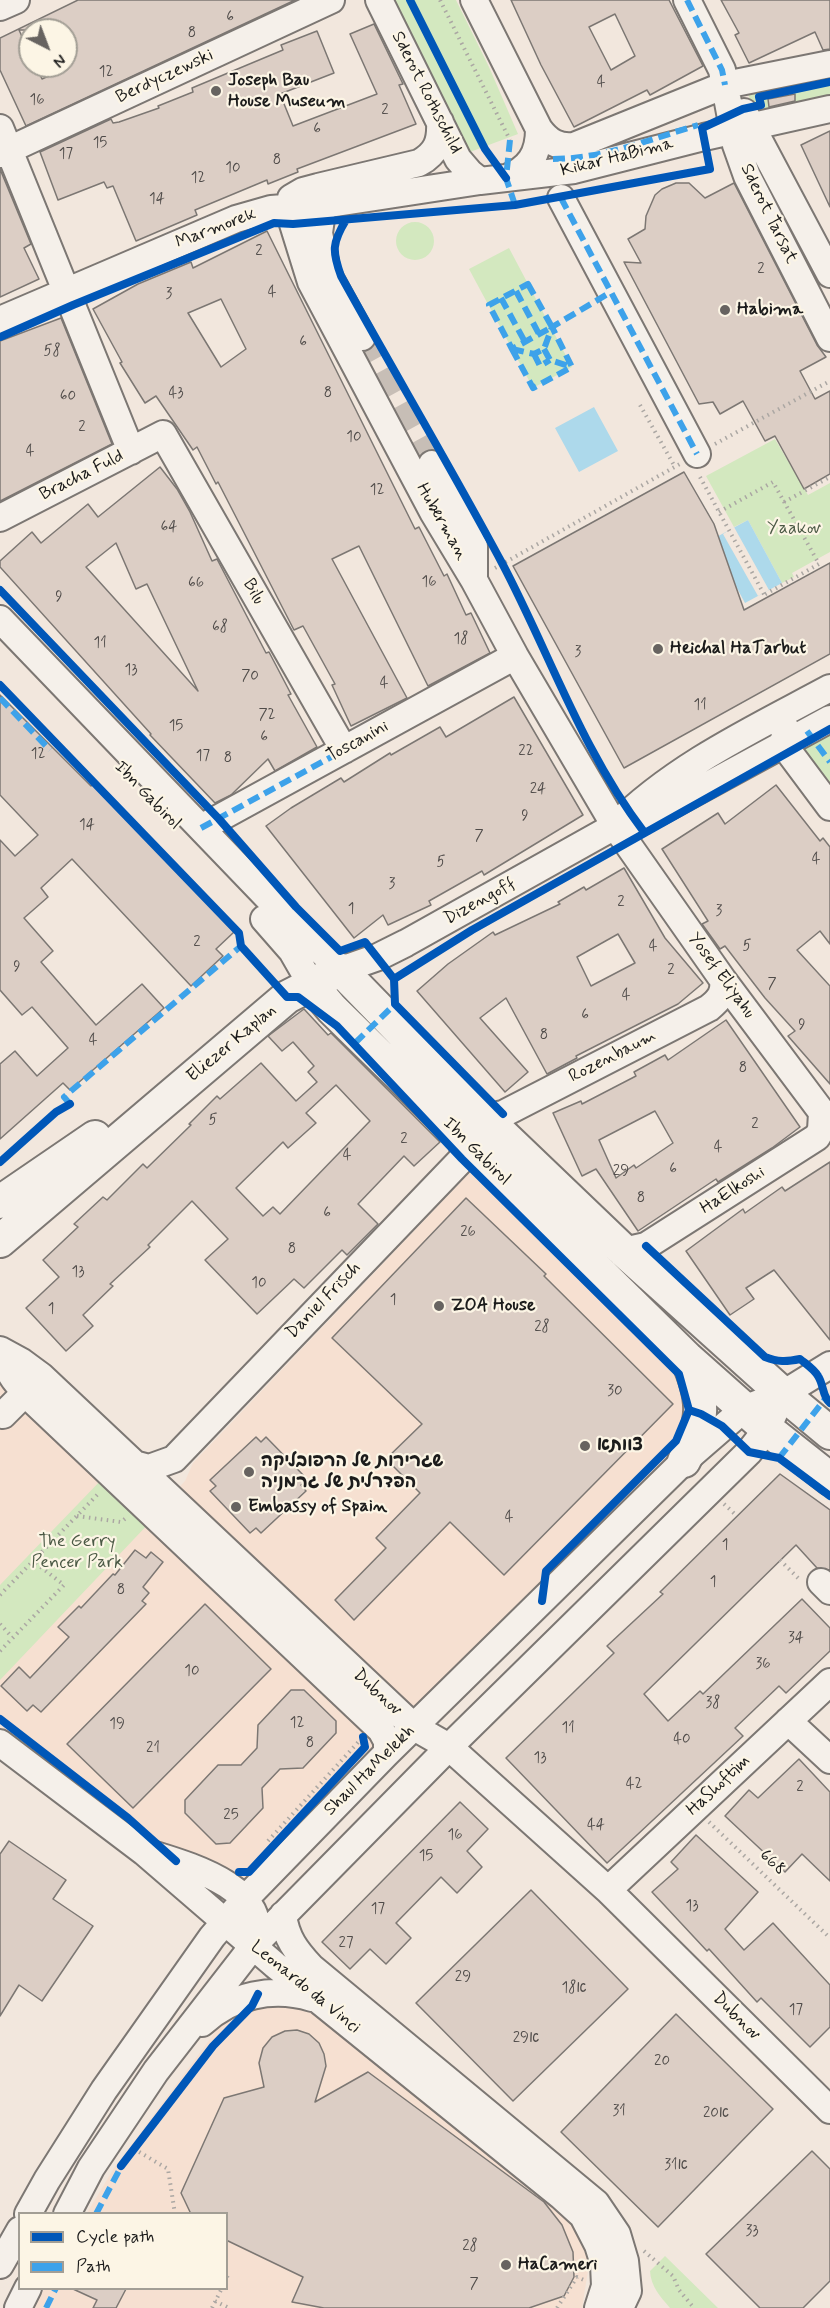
<!DOCTYPE html>
<meta charset="utf-8">
<style>
body{margin:0}
#map{position:relative;width:830px;height:2308px;overflow:hidden;background:#f2e7dd;font-family:Mynerve,sans-serif}
canvas{display:block}
.legend{position:absolute;left:18px;top:2212px;width:210px;height:78px;box-sizing:border-box;background:#fcf5e5;border:2px solid #a29e95;margin:0;padding:8px 10px;list-style:none;font-size:18px;color:#1c1c1c}
.legend li{display:flex;align-items:center;gap:12px;height:30px}
.legend b{width:30px;border:2px solid #a29e95}
.north{position:absolute;left:18px;top:18px;width:60px;height:60px;box-sizing:border-box;background:#fcf5e5;border:2px solid #a29e95;border-radius:50%;rotate:138deg;font-size:16px;font-weight:700;line-height:24px;text-align:center;color:#1c1c1c}
.north::after{content:'';display:block;margin:auto;width:21px;height:27px;background:#676360;clip-path:polygon(50% 0,100% 100%,50% 72%,0 100%)}
</style>
<div id="map">
<canvas width="830" height="2308"></canvas>
<ul class="legend">
<li><b style="height:8px;background:#0057b8"></b>Cycle path</li>
<li><b style="height:8px;background:#3da2ea"></b>Path</li>
</ul>
<div class="north">N</div>
</div>
<script>
const g = document.querySelector('canvas').getContext('2d');
g.lineJoin = 'round';
function fill(path, color) { g.fillStyle = color; g.fill(path, 'evenodd'); }
function stroke(path, color, width, dash) { g.strokeStyle = color; g.lineWidth = width; g.lineCap = dash ? 'butt' : 'round'; g.setLineDash(dash || []); g.stroke(path); }
function drawText(font, color, halo, rows, align = 'center') {
  g.font = font + ' Mynerve,"Playpen Sans Hebrew",sans-serif'; g.lineWidth = 4.5; g.setLineDash([]); g.textBaseline = 'middle'; g.strokeStyle = halo; g.fillStyle = color; for (const [text, x, y, turn = 0] of rows) {
    g.save(); g.translate(x, y); g.rotate((+turn || 0) * Math.PI / 180); g.textAlign = isNaN(turn) ? turn : align; if (halo) g.strokeText(text, 0, 0); g.fillText(text, 0, 0); g.restore();
  }
}
fill(new Path2D(`
 M477,1165L685,1372V1442L419,1706L246,1883L149,1845L0,1725V1368L152,1516L185,1481L193,1463Z
 M276,1982L568,2212L585,2235L590,2258L582,2308H35L44,2289L226,2288V2214L87,2213L114,2168L251,1984Z`), '#f6e0d1');
fill(new Path2D(`
 M393,0H456L489,67L518,134L470,152Z
 M830,69V104L758,118L745,87Z
 M396 241a19 19 0 1 1 38 0a19 19 0 1 1-38 0Z
 M509,248L572,367L533,388L469,269Z
 M775,439L808,495L830,483V552L792,573L794,577L782,583L748,520L734,527L706,476Z
 M830,729V798L791,746Z
 M105,1476L153,1519L0,1680V1585Z
 M665,2256L718,2308H670C660,2296 651,2287 650,2271Z`), '#d3e8bf');
fill(new Path2D(`
 M594,407L618,451L579,472L555,428Z
 M748,520L782,583L745,603L711,540Z`), '#add9eb');
fill(new Path2D(`
 M734,527L769,590L758,596L723,534Z`), '#f2e7dd');
const building = new Path2D(`
 M78,0H295L26,126L0,70V38ZM19,30H66V68L42,79L36,66H30V54Z
 M511,0H669L703,66L650,95L647,90L574,127L541,65ZM615,14L635,56L611,70L589,27Z
 M721,0H830V49L823,50L815,32L749,63L735,35L739,33Z
 M374,24L403,84L399,85L416,124L297,169L298,172L268,184L267,180L195,210L197,215L136,241L113,186L107,188L104,182L58,200L40,152L111,119L113,123L119,122L159,108L158,106L193,92L192,88L283,50L281,45L317,31L334,73L280,94L293,126L377,94L350,34Z
 M795,94V101L769,107L768,99Z
 M830,131V207L801,145Z
 M0,169L31,244L24,248L39,279L0,297Z
 M676,183H689L705,198L734,183L817,345L826,357L800,371L815,399L830,391V474L804,489L775,436L765,441L743,401L720,414L713,402L699,404L624,262L641,263L628,239L645,229L646,216L655,195L662,189Z
 M267,231L415,529L419,527L444,576L447,574L466,615L471,613L490,653L428,686L359,546L332,559L407,698L351,726L332,685L335,684L303,626L294,630L218,482L216,484L197,447L193,450L156,396L145,403L120,363L122,362L93,309L138,284L191,262L193,268ZM221,299L246,349L221,367L188,313Z
 M61,318L112,444L0,501V341Z
 M160,467L177,489L190,512L212,561L217,559L266,653L269,652L291,694L288,695L317,747L275,771L268,759L231,795L215,803L150,735L151,734L0,567V561L32,532L41,543L88,504L98,517ZM116,543L136,589L147,584L198,691L86,567Z
 M684,472L714,524L744,610L830,563V654L624,768L513,566Z
 M0,695L91,786L94,783L234,932L216,949L223,956L191,986L72,859L41,888L48,897L24,918L53,951L41,962L96,1025L142,984L164,1008L70,1090L63,1083L0,1139V1064L15,1051L37,1076L68,1048L32,1007L22,1015L0,990V840L15,856L38,835L0,795Z
 M514,697L583,815L484,875L482,871L429,901L431,905L388,925L383,915L354,938L266,826L291,808L341,778L344,782L390,753L391,755L440,727L446,737Z
 M776,785L820,841L823,838L830,847V944L820,931L797,950L830,986V1084L788,1036L795,1031L765,998L725,946L720,949L702,924L708,921L662,849L718,813L725,824Z
 M624,868L665,938L703,983L678,1004L576,1056L577,1058L547,1074L506,998L480,1018L528,1072L505,1092L417,991L448,964L493,932L495,935L560,904L558,902L584,887L586,890ZM618,934L635,963L591,986L577,957Z
 M304,1009L328,1035L331,1033L440,1142L414,1166L404,1156L358,1204L378,1224L347,1255L342,1250L304,1288L294,1279L257,1314L205,1260L228,1239L192,1201L148,1245L150,1247L110,1284L113,1286L83,1315L93,1326L66,1351L26,1308L59,1277L43,1260L78,1227L74,1224L103,1197L107,1200L143,1164L147,1168L191,1125L189,1124L217,1096L220,1099L261,1063L296,1101L317,1082L308,1072L314,1066L293,1042L282,1051L268,1036ZM336,1085L370,1121L280,1214L273,1207L263,1216L236,1188L283,1142L288,1148L316,1123L306,1113Z
 M726,1020L800,1127L772,1148L718,1182L716,1179L638,1231L596,1169L582,1176L553,1113L581,1101L582,1104L636,1076L634,1072L665,1055L668,1060ZM655,1111L673,1143L636,1168L634,1165L616,1178L599,1140Z
 M830,1162V1340L774,1270L746,1288L754,1299L730,1315L686,1251L743,1209L745,1213L782,1187L785,1191Z
 M466,1198L546,1274L544,1276L673,1404L504,1575L450,1522L354,1620L335,1600L386,1548L376,1538L420,1493L386,1459L422,1424L332,1338Z
 M256,1437L261,1442L266,1437L308,1480L301,1485L306,1491L261,1533L256,1528L250,1533L210,1491L216,1486L210,1480Z
 M780,1474L830,1510V1570L817,1568L796,1545L644,1694L668,1721L700,1691L703,1694L802,1599L830,1628V1651L786,1693L779,1686L735,1728L743,1736L607,1863L506,1758L614,1653L607,1646L663,1594L660,1592Z
 M135,1550L146,1558L151,1552L163,1562L143,1587L149,1593L142,1601L146,1604L41,1712L33,1705L27,1711L1,1686L19,1667L30,1678L69,1637L58,1627L79,1606L81,1608L113,1574L115,1575Z
 M205,1604L271,1669L133,1808L67,1744Z
 M291,1690H304L336,1721V1733L303,1768L280,1769L262,1788L263,1808L230,1843L216,1844L185,1813V1800L218,1765H241L257,1748L258,1725Z
 M799,1759L830,1792V1881L802,1854L785,1872L725,1816L749,1790L758,1798Z
 M460,1802L488,1829L467,1851L482,1867L457,1893L441,1877L396,1923L411,1938L386,1964L370,1949L350,1969L322,1942Z
 M696,1835L758,1892L725,1929L744,1950L773,1923L830,1985V2027L810,2047L761,1998L757,2002L709,1949L707,1951L652,1892L678,1869L671,1862Z
 M9,1841L66,1880L53,1899L93,1926L42,2001L19,1985L0,2016V1854Z
 M531,1890L628,1989L513,2101L416,2003Z
 M676,2014L773,2109L658,2227L561,2132Z
 M297,2030L309,2034L319,2043L324,2054L326,2066L315,2102L368,2072L544,2202L562,2225L573,2252L574,2277L564,2296L529,2308H324L292,2302L303,2277L226,2240V2214H191L181,2193L224,2098L264,2087L259,2063L263,2048L272,2037L285,2031Z
 M812,2151L830,2169V2281L803,2308H760L706,2254Z
 M73,2289H126L116,2308H93L97,2300Z`);
fill(building, '#dccec5');
stroke(building, '#7c7773', 1.5);
stroke(new Path2D(`
 M362,337L432,464`), '#c7beb6', 26, [26, 13]);
const minor = new Path2D(`
 M379,0L458,159L470,173L480,181
 M474,0L539,129C539,155 529,168 507,178
 M687,0L722,70L736,145L747,176L830,338
 M0,7L16,0
 M744,112L830,274
 M440,122C441,141 437,153 419,163L318,187L303,191L291,198L289,208L293,224L311,282L433,512L474,580L515,656L615,826L723,980L830,1123
 M0,128L131,451
 M539,129C548,141 558,148 574,146L725,85L830,64
 M0,154L331,0
 M561,198L697,454
 M323,205L319,233L326,267
 M306,247L327,273L362,337
 M0,320L236,219L271,209L323,205L480,181L574,170L704,137L830,109
 M432,464L474,546V580
 M0,518L163,434L344,750
 M0,619L297,928L341,970L378,957L406,943L615,826C674,766 756,728 830,688
 M786,729L783,744L830,807
 M621,825L657,813L830,719
 M201,828L515,656
 M264,919L292,951L311,984
 M485,1118L503,1114L709,1008C719,1000 725,993 723,980
 M624,1251L646,1246L817,1137L821,1130L822,1113
 M0,1350L22,1362L41,1376L414,1727L449,1747L608,1890L830,2110
 M0,1357L14,1379L25,1393L381,1730L387,1741V1753
 M3,1415L25,1393
 M134,1464L149,1468L174,1459L462,1159L464,1150L463,1140
 M821,1582L830,1591
 M788,1721L830,1760
 M0,1743L144,1852L275,1965L561,2196L583,2216L598,2245L604,2264L605,2286L598,2308
 M152,1854C191,1866 275,1890 253,1946
 M608,1890L830,1682
 M283,1915C286,1938 296,1951 311,1967L596,2203L617,2234L625,2261L628,2291L620,2308
 M202,2023C232,1995 273,1986 312,1998
 M28,2214L47,2180L104,2090L212,1937L244,1900L387,1753L684,1461L744,1409L783,1394L830,1365
 M67,2214L91,2168L156,2071L253,1946L449,1747L749,1452L767,1429L775,1411
 M0,2265L20,2230
 M18,2308L28,2288`);
const major = new Path2D(`
 M341,970L485,1118L624,1251L783,1394L830,1433
 M311,984L332,1009L687,1358L767,1429L830,1479
 M0,1202L95,1137
 M0,1241L287,997L330,975
 M684,1461C705,1422 705,1399 687,1359`);
stroke(minor, '#7c7773', 30);
stroke(major, '#7c7773', 36);
stroke(new Path2D(`
 M440,0L510,140
 M640,405L675,467
 M715,444L830,381
 M700,477L766,598
 M784,502L830,477
 M719,512L773,482L819,564L764,595
 M495,568L680,464
 M724,1504L737,1516
 M77,1516L121,1522L126,1518
 M780,1560L800,1580
 M0,1595L99,1493
 M0,1624L12,1637
 M0,1651L64,1585L33,1561
 M709,1822L830,1938
 M268,1841L362,1738
 M134,2149L168,2169L175,2214
 M644,2251L673,2276L679,2290L694,2308
 M226,2272L229,2273L226,2279
 M215,2301L229,2308
 M212,2308L222,2288
 M557,2308L577,2277L584,2280`), '#aba7a3', 4, [1.5, 4.5]);
stroke(minor, '#f5f0ea', 26);
stroke(major, '#f5f0ea', 32);
stroke(new Path2D(`
 M687,0L722,70L725,85
 M510,140L506,178L515,205L520,204
 M553,159C602,159 651,139 698,125
 M561,198L697,454
 M528,284L552,327L512,349L489,305Z
 M516,291L539,334
 M501,298L525,342
 M512,349L533,388L572,367L552,327
 M512,349L534,354L544,349L552,327L611,292
 M544,349L550,360L572,367
 M534,354L540,366L550,360
 M0,698L50,750
 M807,731L830,762
 M201,828L344,750
 M355,1043L395,1004
 M70,1104L64,1097L241,946
 M779,1458L825,1399
 M96,2214L123,2163
 M46,2308L56,2288`), '#3da2ea', 6, [12, 6]);
stroke(new Path2D(`
 M410,0L485,149L506,178
 M346,220C332,243 332,251 341,276C394,372 450,466 502,563C549,652 582,751 644,832
 M0,337L73,305L274,223L293,224L515,205L710,169L702,128L743,109L761,105L759,97L830,82
 M0,590L219,819L296,907L340,951L365,942L394,979L395,1004L503,1114
 M0,685L239,933L241,946L287,997H298L337,1026L462,1159L679,1374L689,1410L676,1441L546,1571L542,1601
 M394,979L472,930L830,729
 M0,1162L56,1112L70,1104
 M646,1246L765,1357C778,1362 786,1362 800,1359C806,1364 814,1369 818,1376C824,1385 822,1396 830,1403
 M689,1410L701,1414L722,1426L749,1452L779,1458L830,1496
 M0,1719L128,1818L176,1861
 M239,1872H249L365,1747L363,1737
 M121,2166L213,2046L252,2006L258,1994`), '#0057b8', 8);
for (const [x, y, r, color] of [
 [216,91,6,"#676360"],
 [725,310,6,"#676360"],
 [658,649,6,"#676360"],
 [439,1306,6,"#676360"],
 [585,1446,6,"#676360"],
 [249,1472,6,"#676360"],
 [236,1507,6,"#676360"],
 [506,2265,6,"#676360"]
]) { const dot = new Path2D(); dot.arc(x, y, r, 0, 2 * Math.PI); g.fillStyle = color; g.fill(dot); stroke(dot, '#fcf5e5', 2); }
drawText('15px', '#4f4b49', null, [
 ["6",230,18],
 ["8",192,34],
 ["12",106,73],
 ["4",601,83],
 ["16",37,101],
 ["2",385,111],
 ["6",317,130],
 ["15",100,144],
 ["17",66,155],
 ["8",277,161],
 ["10",233,169],
 ["12",198,179],
 ["14",157,200],
 ["2",259,252],
 ["2",761,270],
 ["4",272,293],
 ["3",169,295],
 ["6",303,343],
 ["58",52,352],
 ["43",176,394],
 ["8",328,394],
 ["60",68,397],
 ["2",82,428],
 ["10",354,438],
 ["4",30,452],
 ["12",377,491],
 ["64",169,528],
 ["16",429,583],
 ["66",196,584],
 ["9",59,598],
 ["68",220,628],
 ["18",461,640],
 ["11",100,644],
 ["3",578,653],
 ["13",131,671],
 ["70",250,677],
 ["4",384,684],
 ["11",700,706],
 ["72",267,716],
 ["15",176,727],
 ["6",264,738],
 ["22",526,752],
 ["12",38,755],
 ["17",203,757],
 ["8",228,759],
 ["24",538,790],
 ["9",525,817],
 ["14",87,826],
 ["7",479,837],
 ["4",816,860],
 ["5",441,863],
 ["3",392,885],
 ["2",621,903],
 ["1",351,910],
 ["3",719,912],
 ["2",197,943],
 ["4",653,947],
 ["5",747,947],
 ["9",17,968],
 ["2",671,971],
 ["7",772,985],
 ["4",626,996],
 ["6",585,1016],
 ["9",802,1026],
 ["8",544,1036],
 ["4",93,1041],
 ["8",743,1069],
 ["5",213,1121],
 ["2",755,1125],
 ["2",404,1140],
 ["4",718,1148],
 ["4",347,1156],
 ["6",673,1170],
 ["29",621,1172],
 ["8",641,1199],
 ["6",327,1214],
 ["26",468,1233],
 ["8",292,1250],
 ["13",78,1273],
 ["10",259,1284],
 ["1",393,1301],
 ["1",51,1310],
 ["28",542,1328],
 ["30",615,1392],
 ["4",509,1518],
 ["1",725,1546],
 ["1",713,1583],
 ["8",121,1591],
 ["34",796,1639],
 ["36",763,1665],
 ["10",192,1672],
 ["38",713,1704],
 ["12",297,1724],
 ["19",117,1725],
 ["11",568,1729],
 ["40",682,1740],
 ["8",310,1744],
 ["21",153,1749],
 ["13",540,1759],
 ["42",634,1785],
 ["2",800,1788],
 ["25",231,1816],
 ["44",596,1826],
 ["16",455,1836],
 ["15",426,1857],
 ["13",692,1907],
 ["17",378,1910],
 ["27",346,1944],
 ["29",463,1978],
 ["18א",574,1989],
 ["17",796,2011],
 ["29א",526,2039],
 ["20",662,2062],
 ["31",619,2112],
 ["20א",716,2114],
 ["31א",676,2166],
 ["33",752,2232],
 ["28",470,2247],
 ["7",474,2285]
]);
drawText('18px', '#1c1c1c', '#fcf5e5', [
 ["Berdyczewski",165,77,-25],
 ["Sderot Rothschild",426,93,63],
 ["Kikar HaBima",617,158,-14],
 ["Sderot Tarsat",768,214,64],
 ["Marmorek",216,229,-21],
 ["Bracha Fuld",82,476,-27],
 ["Huberman",441,522,60],
 ["Bilu",253,592,60],
 ["Toscanini",358,742,-29],
 ["Ibn Gabirol",147,796,46],
 ["Dizengoff",480,902,-29],
 ["Yosef Eliyahu",721,976,54],
 ["Eliezer Kaplan",232,1044,-40],
 ["Rozenbaum",613,1057,-27],
 ["Ibn Gabirol",476,1152,45],
 ["HaElkoshi",733,1191,-33],
 ["Daniel Frisch",324,1301,-46],
 ["Dubnov",377,1693,43],
 ["Shaul HaMelekh",370,1771,-45],
 ["HaShoftim",719,1786,-43],
 ["668",772,1863,44],
 ["Leonardo da Vinci",305,1988,39],
 ["Dubnov",736,2017,45]
]);
drawText('bold 18px', '#1c1c1c', '#fcf5e5', [
 ["Joseph Bau",228,81],
 ["House Museum",228,102],
 ["Habima",737,310],
 ["Heichal HaTarbut",670,649],
 ["ZOA House",451,1306],
 ["צוותא",597,1446],
 ["שגרירות של הרפובליקה",261,1462],
 ["הפדרלית של גרמניה",261,1483],
 ["Embassy of Spain",248,1507],
 ["HaCameri",518,2265]
], 'left');
drawText('18px', '#4b5945', '#fcf5e5', [
 ["Yaakov",794,529],
 ["The Gerry",77,1542],
 ["Pencer Park",77,1563]
]);
</script>
